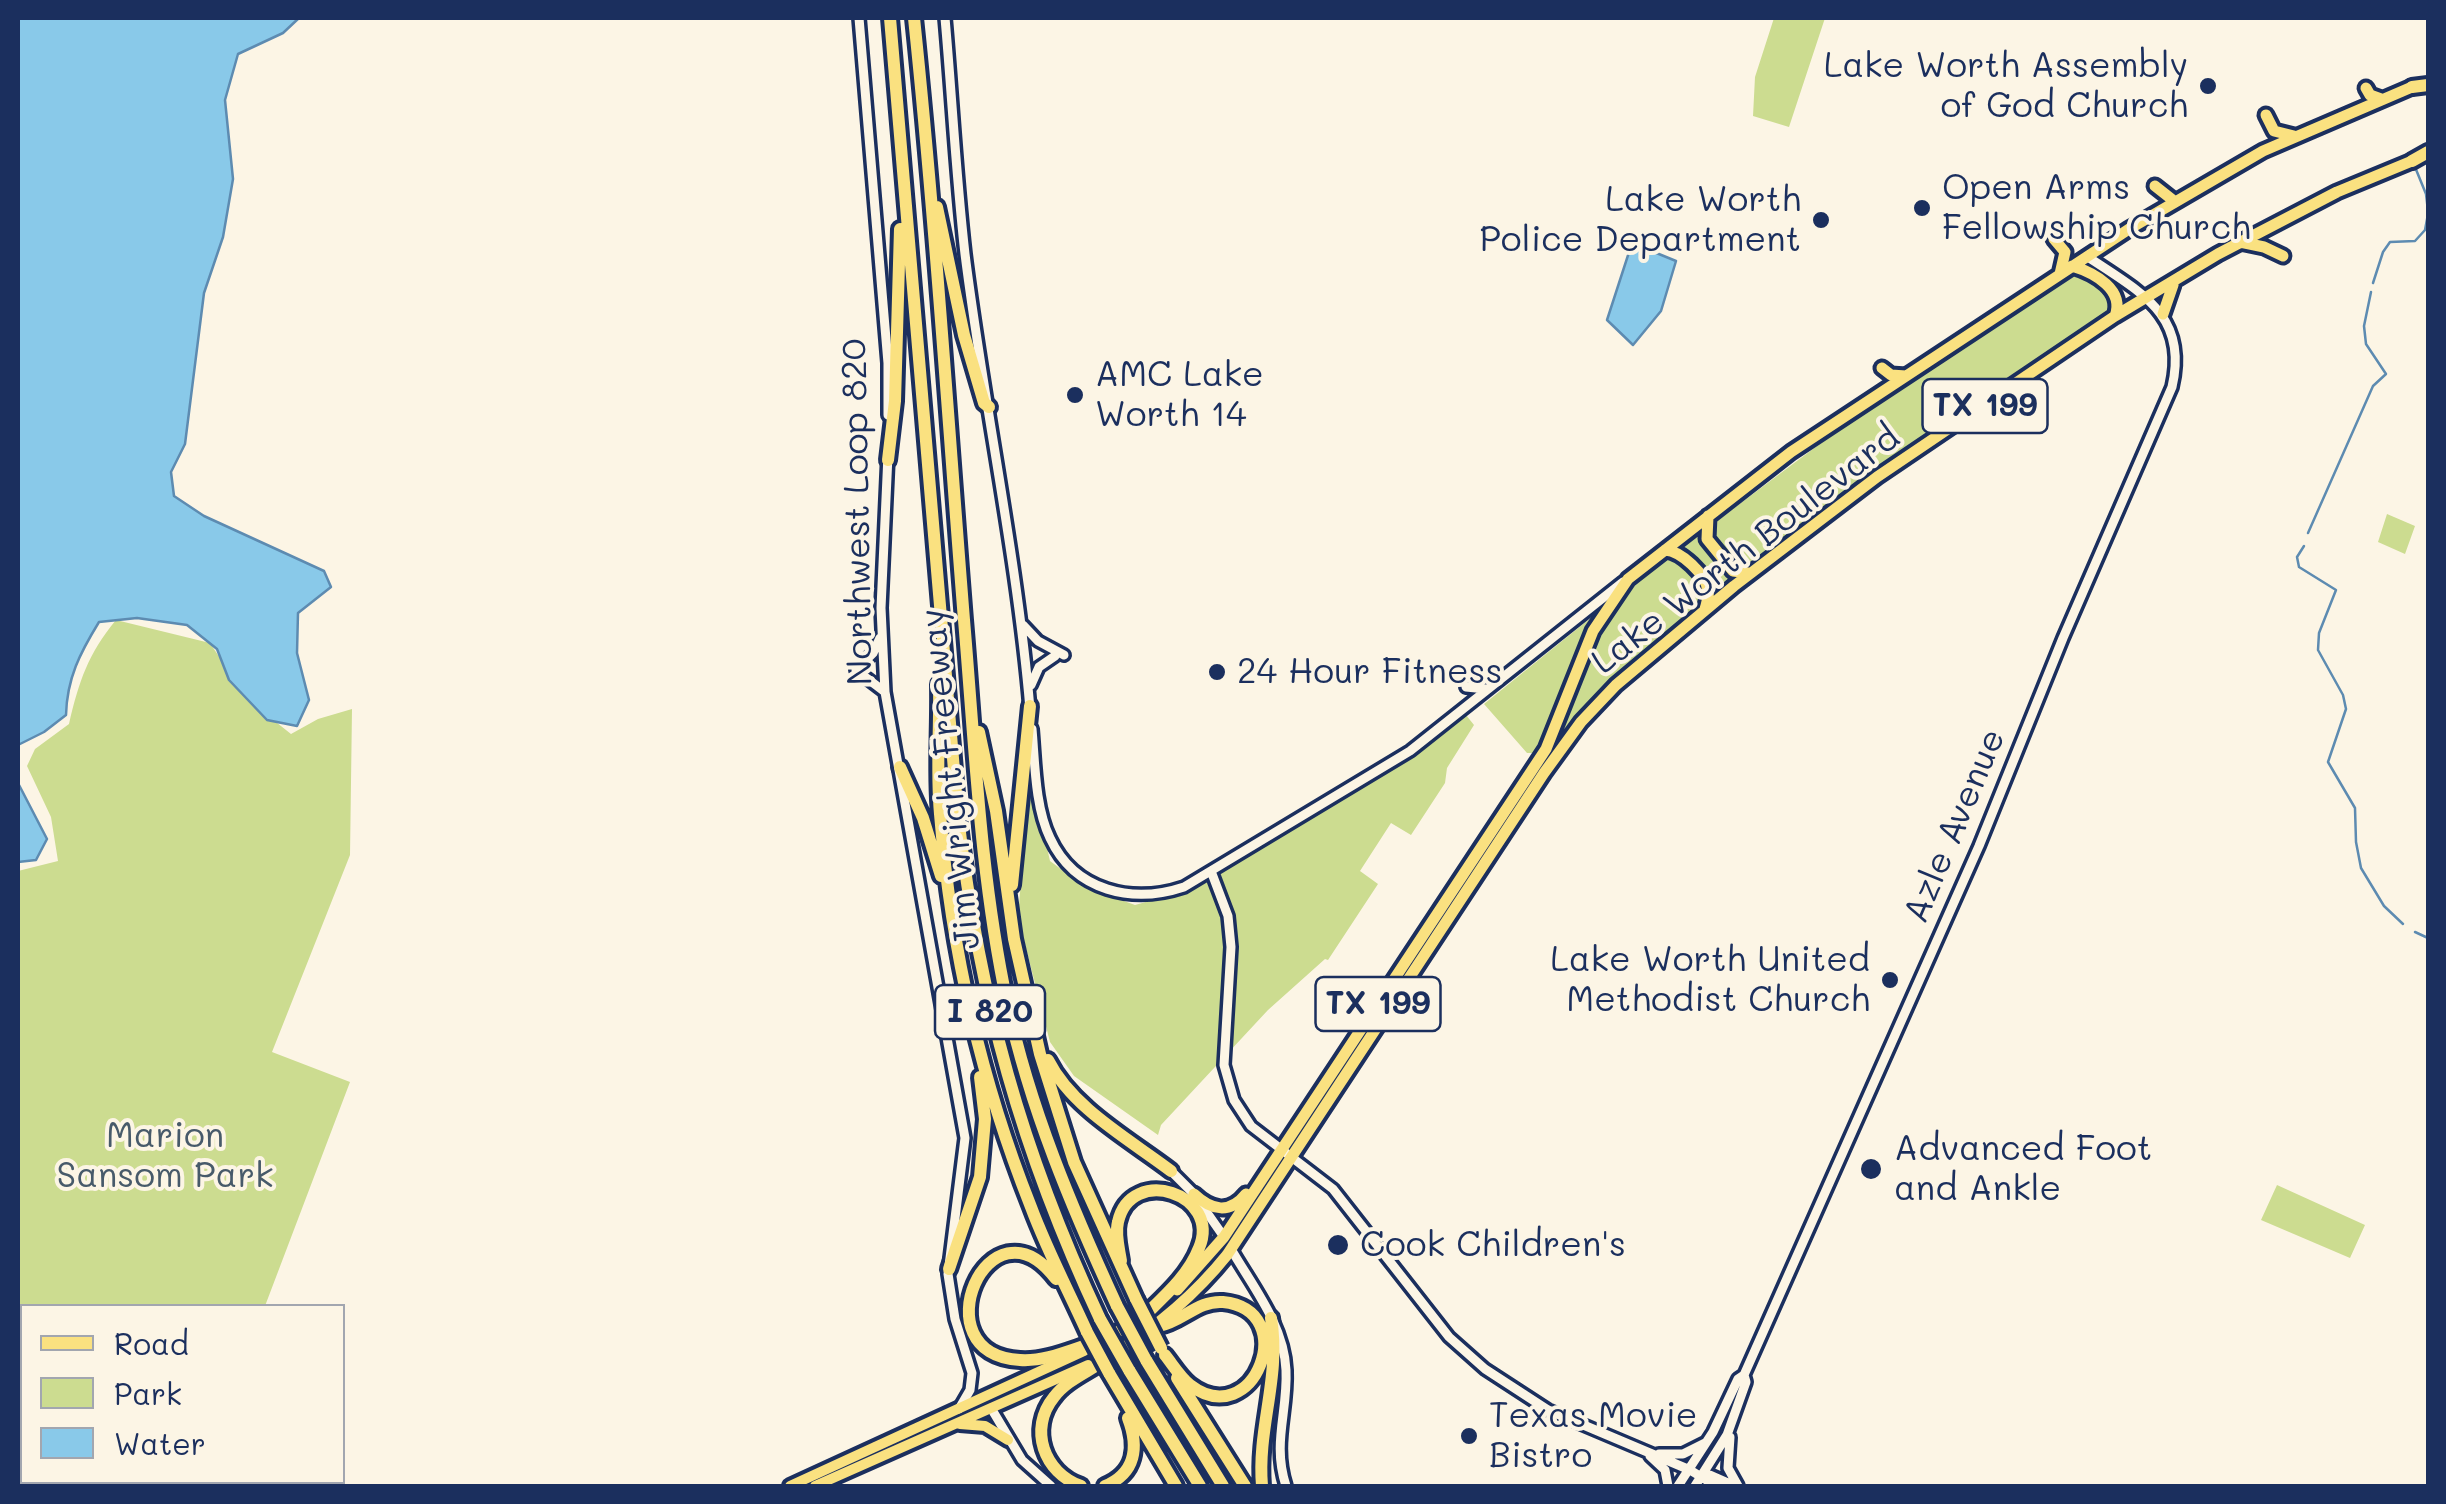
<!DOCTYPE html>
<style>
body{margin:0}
#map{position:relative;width:2446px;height:1504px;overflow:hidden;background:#fcf5e5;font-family:Mali,sans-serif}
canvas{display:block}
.frame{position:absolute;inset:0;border:20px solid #1b2f5e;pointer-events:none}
.legend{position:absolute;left:20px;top:1304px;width:325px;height:180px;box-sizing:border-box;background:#fcf5e5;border:2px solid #a2a6af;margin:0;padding:12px 18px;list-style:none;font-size:30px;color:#1b2f5e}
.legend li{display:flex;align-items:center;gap:20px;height:50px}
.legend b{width:50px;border:2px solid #a2a6af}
</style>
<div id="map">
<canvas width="2446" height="1504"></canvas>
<div class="frame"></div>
<ul class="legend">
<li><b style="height:12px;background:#fae180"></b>Road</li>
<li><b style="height:28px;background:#ccdc90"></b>Park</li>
<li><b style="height:28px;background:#89c9e9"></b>Water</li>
</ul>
</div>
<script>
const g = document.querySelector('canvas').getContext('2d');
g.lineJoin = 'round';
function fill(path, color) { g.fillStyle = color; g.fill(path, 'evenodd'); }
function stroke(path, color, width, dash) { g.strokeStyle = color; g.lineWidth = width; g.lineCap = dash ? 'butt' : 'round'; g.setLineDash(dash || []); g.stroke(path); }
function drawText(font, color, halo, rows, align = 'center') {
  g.font = font + ' Mali,sans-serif'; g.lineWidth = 8; g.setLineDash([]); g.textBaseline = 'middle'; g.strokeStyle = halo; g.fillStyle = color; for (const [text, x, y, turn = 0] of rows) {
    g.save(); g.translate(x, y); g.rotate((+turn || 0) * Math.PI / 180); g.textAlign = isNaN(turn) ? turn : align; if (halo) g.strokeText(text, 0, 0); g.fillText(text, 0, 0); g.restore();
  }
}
fill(new Path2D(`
 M1774,18H1825L1789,127L1753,116L1755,77Z
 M2077,271L2114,296V307L1834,499L1617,676L1550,753H1527L1484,704L1634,583L1857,416Z
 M2387,514L2415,526L2405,554L2378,542Z
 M116,620L210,643L247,699L291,734L318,719L352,709L350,855L272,1052L350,1082L265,1306H22V1358L18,1362V871L58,861L51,817L27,766L35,749L69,724C79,681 88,654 116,620Z
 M1466,715L1474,725L1447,768L1445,783L1411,835L1391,823L1360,871L1378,884L1328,960L1325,959L1268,1010L1161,1125L1158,1135L1074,1076L1050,1042L1018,917L1030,772L1050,861L1085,887L1135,905L1182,892Z
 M2277,1185L2365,1225L2350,1258L2261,1220Z`), '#ccdc90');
const water = new Path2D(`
 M18,18H299L283,33L238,54L225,100L233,179L223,237L204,293L185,444L171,472L174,496L204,516L324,571L331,587L298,613L297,653L309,700L297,726L267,720L229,680L217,649L187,625L137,618L99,622C80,653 67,678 66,715L44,732L18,745Z
 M1632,243L1676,261L1661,311L1633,345L1607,320Z
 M18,783L47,839L36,860L18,862Z`);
fill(water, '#89c9e9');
stroke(water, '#5d8bb1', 2.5);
stroke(new Path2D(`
 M2415,167L2426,194L2428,211
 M2373,283L2383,252L2390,242L2415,241L2425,230L2428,214
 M2308,533L2373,386L2386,374L2366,344L2364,326L2371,292
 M2304,546L2297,557L2299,567L2336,590L2319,633L2318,650L2343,695L2346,709L2328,762L2355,808L2356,842L2361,868L2384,906L2403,924
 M2415,932L2428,938`), '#5d8bb1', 2.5);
const secondary = new Path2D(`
 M859,18L888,363V415
 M945,18C952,96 956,176 965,254C984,406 1017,556 1030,709
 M888,455L881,608L885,692L965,1138L948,1274L955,1319L972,1373L970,1390L959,1409
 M1023,625L1038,641L1064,655
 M880,638L873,653L856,670L885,692
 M1031,685L1039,667L1055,656
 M1466,687L1486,689
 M1032,729C1035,763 1035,807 1050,838C1075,892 1133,904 1184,887L1410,751L1623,582
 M1211,871L1228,916L1231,947L1224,1065L1234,1100L1251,1126L1333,1189L1449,1337L1485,1369L1548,1410L1690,1470L1716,1486
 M1171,1171L1194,1194L1224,1237
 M1231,1249C1253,1287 1284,1325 1286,1370C1288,1412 1272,1443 1286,1486
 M991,1408L1022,1460L1051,1486
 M1730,1437L1728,1468L1738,1486
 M1659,1454H1683L1705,1443
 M1650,1456L1665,1470L1668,1486
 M1702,1476L1710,1475L1735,1486
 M1678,1486L1713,1432L1738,1379L1744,1375L1979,846L2063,638L2172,387C2189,315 2140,292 2088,257
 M1695,1486L1727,1435L1746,1382L1744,1375`);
const primary = new Path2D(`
 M960,1424L985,1426L1008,1440
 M790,1486L1084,1351
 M815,1486L1088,1365`);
const trunk = new Path2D(`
 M2366,88L2370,95L2381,99
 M2266,115L2274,131L2294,136
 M2155,186L2174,201
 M2054,239L2065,252L2060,274
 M2240,242L2264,247L2283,256
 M2072,266C2095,273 2125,290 2115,316
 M2163,314L2173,285
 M1882,368L1891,375L1906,376
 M1708,516L1707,539L1733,571L1748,573
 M1665,550C1681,551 1706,574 1708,591C1709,595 1706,606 1705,609
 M1194,1194C1212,1211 1230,1214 1246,1194
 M1177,1290L1224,1237L1546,749L1593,631L1628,579L1791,452L2129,229L2263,151L2412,87
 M1103,1340L1147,1315
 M1112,1355C1157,1327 1194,1296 1227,1255L1544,773L1581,722L1616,685L1734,586L1877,477L2115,316L2218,254L2337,192L2412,161`);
const motorway = new Path2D(`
 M890,18L958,817C980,1001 1021,1150 1100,1319
 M914,18C935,218 948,419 964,620C975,748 980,875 1007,1002C1030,1109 1072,1208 1117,1306
 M2412,87L2428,85
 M2412,161L2428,152
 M937,207L964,335L984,403L989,407
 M888,460L895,401L900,229
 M939,684C940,727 936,770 940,814C951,949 981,1081 1031,1207C1047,1250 1068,1290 1087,1332
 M979,732L996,811L1014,939L1040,1054L1074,1162L1136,1299
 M900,767L923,818L941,876
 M1012,885L1030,706
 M1048,1060C1072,1108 1129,1139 1171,1171
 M1121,1261C1119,1248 1115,1234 1118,1222C1131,1164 1222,1194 1199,1248C1188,1277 1161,1299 1140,1320
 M949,1269L980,1177L985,1119L980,1077
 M1056,1279C989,1190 918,1355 1020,1360C1048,1362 1076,1347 1103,1340
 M1159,1326C1182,1322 1198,1300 1223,1302C1302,1310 1254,1434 1190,1385C1180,1377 1173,1365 1165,1355
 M1146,1360L1223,1486
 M1129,1370L1200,1486
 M1109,1373L1176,1486
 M1177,1378L1245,1486
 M1081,1486C1044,1473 1028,1429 1054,1397C1068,1378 1094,1370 1111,1355
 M1105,1486C1136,1473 1139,1447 1128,1418
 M1262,1486C1257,1427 1281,1378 1271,1318`);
stroke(secondary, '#1b2f5e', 16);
stroke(primary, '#1b2f5e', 18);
stroke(trunk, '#1b2f5e', 19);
stroke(motorway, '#1b2f5e', 20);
stroke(secondary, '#fcf5e5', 9);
stroke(primary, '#fae180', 10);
stroke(trunk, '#fae180', 11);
stroke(motorway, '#fae180', 12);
const motorwayBridge = new Path2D(`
 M1136,1299L1161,1348
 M1117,1306L1146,1360
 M1100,1319L1129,1370
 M1087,1332L1109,1373`);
stroke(motorwayBridge, '#1b2f5e', 20, []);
stroke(motorwayBridge, '#fae180', 12);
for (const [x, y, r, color] of [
 [2208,86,10,"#1b2f5e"],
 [1922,208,10,"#1b2f5e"],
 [1821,220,10,"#1b2f5e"],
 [1075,395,10,"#1b2f5e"],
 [1217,672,10,"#1b2f5e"],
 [1890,980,10,"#1b2f5e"],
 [1871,1169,12,"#1b2f5e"],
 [1338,1245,12,"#1b2f5e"],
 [1469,1436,10,"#1b2f5e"]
]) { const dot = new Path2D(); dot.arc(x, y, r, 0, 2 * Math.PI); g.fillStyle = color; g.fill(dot); stroke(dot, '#fcf5e5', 4); }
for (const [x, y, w] of [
 [1985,406,125],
 [1378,1004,125],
 [990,1012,110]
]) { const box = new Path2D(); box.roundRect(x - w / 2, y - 27, w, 54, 8); g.fillStyle = '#fcf5e5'; g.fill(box); stroke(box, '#1b2f5e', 2.5); }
drawText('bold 32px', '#1b2f5e', null, [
 ["TX 199",1985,406],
 ["TX 199",1378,1004],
 ["I 820",990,1012]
]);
drawText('35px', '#1b2f5e', '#fcf5e5', [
 ["Lake Worth Assembly",2188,66,"right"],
 ["of God Church",2188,106,"right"],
 ["Open Arms",1942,188],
 ["Fellowship Church",1942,228],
 ["Lake Worth",1801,200,"right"],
 ["Police Department",1801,240,"right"],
 ["AMC Lake",1095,375],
 ["Worth 14",1095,415],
 ["24 Hour Fitness",1237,672],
 ["Lake Worth United",1870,960,"right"],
 ["Methodist Church",1870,1000,"right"],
 ["Advanced Foot",1894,1149],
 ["and Ankle",1894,1189],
 ["Cook Children's",1360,1245],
 ["Texas Movie",1489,1416],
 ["Bistro",1489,1456]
], 'left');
drawText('35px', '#1b2f5e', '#fcf5e5', [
 ["Northwest Loop 820",858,512,-91],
 ["Lake Worth Boulevard",1746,550,-38],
 ["Jim Wright Freeway",951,779,-96],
 ["Azle Avenue",1955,826,-67]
]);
drawText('35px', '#475a6a', '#fcf5e5', [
 ["Marion",165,1136],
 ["Sansom Park",165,1176]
]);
</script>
